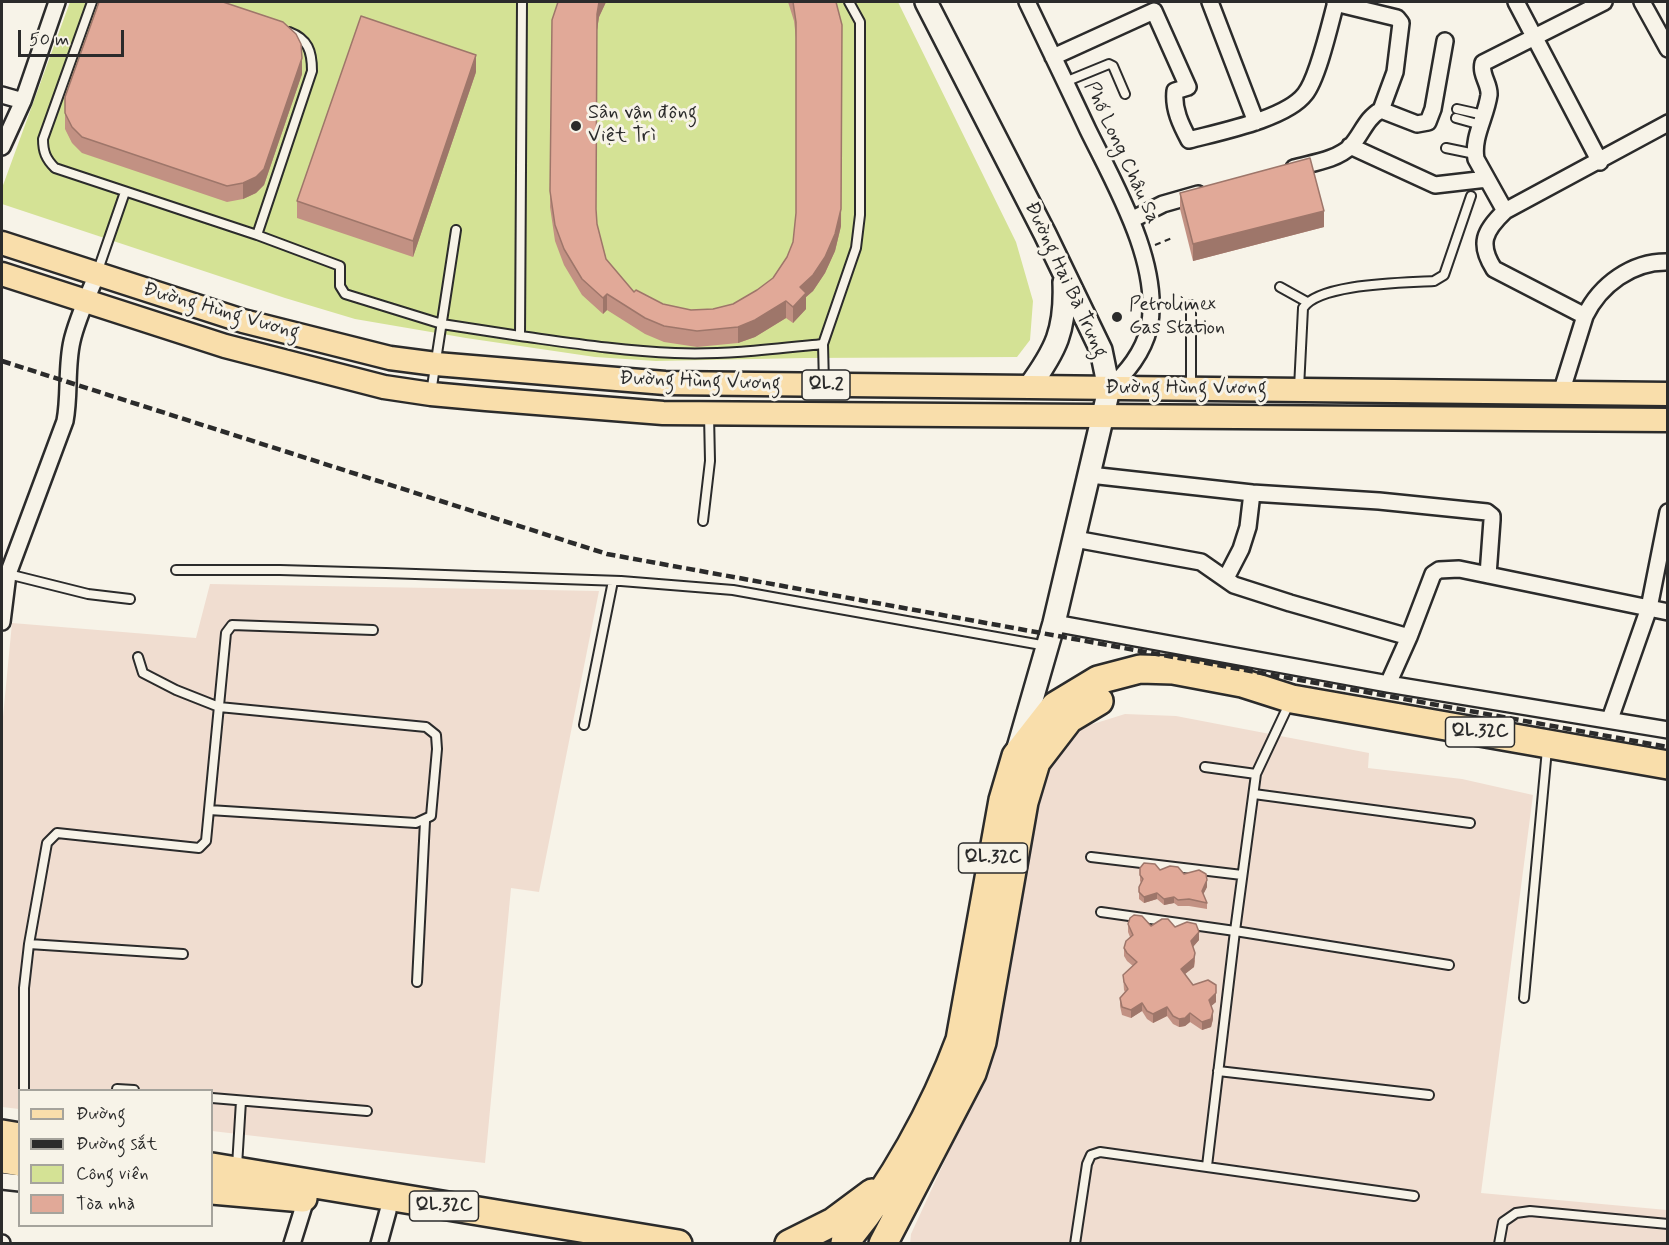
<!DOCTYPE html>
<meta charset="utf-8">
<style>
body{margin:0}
#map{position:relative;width:1669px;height:1245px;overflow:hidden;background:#f7f3e8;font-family:Mynerve,sans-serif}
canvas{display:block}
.frame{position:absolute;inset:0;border:3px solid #2b2b2b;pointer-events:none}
.legend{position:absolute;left:18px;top:1089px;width:195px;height:138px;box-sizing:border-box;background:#f7f3e8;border:2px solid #a5a39c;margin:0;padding:8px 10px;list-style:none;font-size:18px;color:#2b2b2b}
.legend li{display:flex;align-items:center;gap:12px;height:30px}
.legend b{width:30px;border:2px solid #a5a39c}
.scale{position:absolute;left:18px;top:30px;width:106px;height:27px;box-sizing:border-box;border:3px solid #2b2b2b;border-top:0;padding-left:8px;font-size:18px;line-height:21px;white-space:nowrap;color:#2b2b2b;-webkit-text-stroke:4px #f7f3e8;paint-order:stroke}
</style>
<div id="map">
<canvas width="1669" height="1245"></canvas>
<div class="frame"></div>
<ul class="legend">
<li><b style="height:8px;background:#f9deab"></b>Đường</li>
<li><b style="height:8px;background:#2b2b2b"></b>Đường sắt</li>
<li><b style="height:16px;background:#d4e295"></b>Công viên</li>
<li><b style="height:16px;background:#e1a998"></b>Tòa nhà</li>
</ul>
<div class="scale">50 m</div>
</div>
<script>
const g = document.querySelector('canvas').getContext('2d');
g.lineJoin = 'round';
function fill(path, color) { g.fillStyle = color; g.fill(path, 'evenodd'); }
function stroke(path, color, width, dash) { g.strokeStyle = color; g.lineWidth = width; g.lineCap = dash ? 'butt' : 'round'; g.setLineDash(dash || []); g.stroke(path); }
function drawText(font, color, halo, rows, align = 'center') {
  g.font = font + ' Mynerve,sans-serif'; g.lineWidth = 6; g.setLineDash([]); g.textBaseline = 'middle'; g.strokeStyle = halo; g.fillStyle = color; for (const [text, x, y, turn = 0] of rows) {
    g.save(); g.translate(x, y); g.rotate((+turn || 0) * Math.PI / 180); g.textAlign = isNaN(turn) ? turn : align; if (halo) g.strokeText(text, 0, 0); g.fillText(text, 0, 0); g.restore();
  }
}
fill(new Path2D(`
 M210,584L599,591L539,892L511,888L485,1163L212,1131V1090H20L19,1109L2,1107V727L12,623L196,638Z
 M1125,714L1176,716L1369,753L1368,768L1462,779L1533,795L1481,1193L1667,1210V1243L910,1244L911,1234L981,1082L1022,857L1047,761L1080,728Z`), '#f0ddd0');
fill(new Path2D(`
 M70,2H898L1016,242L1033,301L1030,340L1017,357L804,358L656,361L595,357L466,338L355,319L285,298L2,204V188Z`), '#d4e295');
const lane = new Path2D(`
 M92,2L43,139C43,152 46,159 55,168L257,235L340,266V286L345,294L442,324L520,336
 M522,2L520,336C571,343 623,351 675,353C724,355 774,349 823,344
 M1065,82L1109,64L1113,66L1125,94
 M1457,109L1484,115
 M1456,118L1481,125
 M1446,148L1475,154
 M257,235L312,71C312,51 308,39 289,32
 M98,270L125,192
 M1280,287L1307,302
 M1191,305V387
 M824,384L823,344L856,248L860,215V22L849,2
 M1299,388L1303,308C1319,283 1405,283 1434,281L1444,275L1471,196
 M431,393L456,230
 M703,521L710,461L709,415
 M176,570H280L386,573L621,581L733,590L1047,646
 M8,574L88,594L130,599
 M138,657L143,673L176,690L219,707L426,727L436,735L437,749L431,816L416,823L209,810
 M584,725L613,581
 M1205,767L1256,774
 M1254,794L1470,823
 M1091,857L1242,875
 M1101,912L1235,931L1449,965
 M29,944L183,954
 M417,982L425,821
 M1524,998L1547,749
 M1218,1071L1429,1095
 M117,1089L134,1090
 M24,1090V988L29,944L47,843L57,833L199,848L206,841L226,633L232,625L373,630
 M212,1098L367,1111
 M237,1166L241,1101
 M1207,1166L1235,931L1256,774L1289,704
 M1075,1244L1087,1164L1091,1155L1100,1152L1414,1196
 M1499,1244L1503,1222L1516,1213L1530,1211L1668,1224`);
const street = new Path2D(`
 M1027,2C1047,44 1068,87 1088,130C1115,185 1162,265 1149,328C1143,353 1127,372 1109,389
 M1210,2L1256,122
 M1516,2L1600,162
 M1642,2L1668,49
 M1053,57L1154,11L1188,87L1175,91C1173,109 1181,125 1189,140C1219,132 1286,119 1305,94C1318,78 1330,24 1336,2
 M2,95L23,101
 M1381,110L1417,124L1428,122L1433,109L1445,41
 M1350,146L1435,185L1487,179
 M2,147L23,101L57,2
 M1294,168C1312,163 1337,160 1351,146C1362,134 1366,118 1381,110L1395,72L1401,23L1397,18L1335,3
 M1505,211L1476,159C1472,137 1486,117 1489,95C1490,84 1480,75 1483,63L1604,2
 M1131,220L1163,204L1198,194
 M1585,316L1494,269C1478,244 1484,231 1505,211L1668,123
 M1561,393L1585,316C1600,285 1632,261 1668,262
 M1090,475L1252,493L1379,501L1487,512L1492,516V520L1488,575
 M1075,539L1201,562L1234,585L1290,603L1409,637
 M1226,578L1241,549L1248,527L1252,493
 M2,622L8,574L65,421C70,395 66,367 72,341C77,319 88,296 97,274
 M1054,623L1388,684L1668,730
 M1388,684L1409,637L1433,574L1439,570L1459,569L1668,612
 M1610,719L1649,608L1668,512
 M2,1181L20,1183
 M2,1243V1244
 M292,1244L306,1199
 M379,1244L388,1211`);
const secondary = new Path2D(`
 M926,2L1045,234L1101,350L1109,389L1103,415L1054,623L1018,748
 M1029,387C1056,350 1066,330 1064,282`);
const primary = new Path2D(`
 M2,243L243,321L390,358L436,364L665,383L1668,394
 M2,274L225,346L384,387L431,394L486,399L663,413L1668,420`);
const highway = new Path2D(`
 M2,1134L20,1137
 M2,1159L20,1162
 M212,1167L678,1244
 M212,1190L303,1198
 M845,1242C892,1186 935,1108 960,1040L1003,800L1016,756L1055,706L1098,680L1140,669L1173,670L1242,683L1292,699L1668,765
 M789,1244L833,1222L872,1193
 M883,1244L972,1073L982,1042L1024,802L1036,762L1069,719L1099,701`);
stroke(lane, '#2b2b2b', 12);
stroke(street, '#2b2b2b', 20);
stroke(secondary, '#2b2b2b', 26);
stroke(primary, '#2b2b2b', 27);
stroke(highway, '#2b2b2b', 32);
stroke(new Path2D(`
 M1155,245L1172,238`), '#2b2b2b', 2, [6, 4.5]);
stroke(lane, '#f7f3e8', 8);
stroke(street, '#f7f3e8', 15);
stroke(secondary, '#f7f3e8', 21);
stroke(primary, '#f9deab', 22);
stroke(highway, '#f9deab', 27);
stroke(new Path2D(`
 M2,361L607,554L1668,747`), '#2b2b2b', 4.5, [9, 4.5]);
fill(new Path2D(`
 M558,2H606L599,17L597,30L596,211L597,224L606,259L634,292L663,304L691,310L713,309L733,304L757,290L773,278L787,257L793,242L796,213V38L794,21L788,2H836L841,226L835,251L825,273L813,291L806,297V309L793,323L786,318L755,337L738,343L697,347L664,342L645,334L607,310L603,314L582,295L564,265L555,241L550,207L552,20Z
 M476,72L413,257L297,218V201Z
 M302,74L264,185L256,193L243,199L227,202L82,153L72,143L65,129V97Z
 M1180,193L1324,227L1193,261L1180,209Z
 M1140,868L1184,874L1207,887L1203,894L1207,903V909L1189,906H1178L1174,903L1164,905L1157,899L1144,903L1139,899V887L1141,883L1140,881Z
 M1128,924L1151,926L1175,927L1199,940L1193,947L1195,961L1194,967L1185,974L1193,985L1216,1002L1211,1006L1213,1019L1211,1027L1202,1030L1190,1022L1185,1026L1179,1027L1173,1024L1167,1016L1153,1023L1147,1019L1142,1011L1131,1018L1122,1015L1120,1006V998L1125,992L1124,990L1123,975L1133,966L1127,961L1124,956V948L1130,937L1128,932Z`), '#c29183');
fill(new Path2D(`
 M599,2H606L599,17L597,30V14Z
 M842,25L841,226L835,251L825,273L813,291L806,297V309L793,323V307L800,287Z
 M476,55V72L413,257V241Z
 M302,58V74L264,185L256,193L243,199V183Z
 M1324,211V227L1193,261V244Z
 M607,294V310L603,314V298Z
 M786,301V318L755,337L738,343V327Z
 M1207,880V887L1202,897V891Z
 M1157,893V899L1144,903V897Z
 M1174,897V903L1164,905V899Z
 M1199,932V940L1191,949V941Z
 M1195,953L1194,967L1181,977V969Z
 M1216,993V1002L1209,1008V1000Z
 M1142,1003V1011L1131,1018V1010Z
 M1167,1007V1016L1153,1023V1014Z
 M1213,1011V1019L1211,1027L1202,1030V1022Z
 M1190,1013V1022L1185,1026L1179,1027V1019Z`), '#9e766a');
const building = new Path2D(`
 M99,2H223L283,22L296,34L301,44L302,58L264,169L256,177L243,183L227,186L82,137L72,127L65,113V97Z
 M558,2H599L597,14L596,209L597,224L606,259L634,292L636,290L663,304L691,310L713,309L733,304L757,290L773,278L787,257L793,242L796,213V22L793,2H836L842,25L841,209L835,234L825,257L813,275L800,287L806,293L793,307L786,301L755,320L738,327L697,331L664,326L645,318L607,294L603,298L582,279L564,249L555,225L550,191L552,20Z
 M361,16L476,55L413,241L297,201Z
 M1310,158L1324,211L1193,244L1180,193Z
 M1144,863L1155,864L1160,870L1170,866L1178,867L1184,874L1199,870L1206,874L1207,880L1202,891L1207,903L1189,899L1178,900L1174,897L1164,899L1157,893L1144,897L1139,892V887L1143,879L1140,875V868Z
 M1134,915L1142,916L1151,926L1162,919H1168L1175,927L1187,922L1196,924L1199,932L1191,941L1195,953L1194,958L1181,969L1193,985L1208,980L1216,985V993L1209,1000L1213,1011L1211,1019L1202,1022L1190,1013L1185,1018L1179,1019L1173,1016L1167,1007L1153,1014L1147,1011L1142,1003L1131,1010L1122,1007L1120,998L1128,989L1124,982L1123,975L1137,962L1127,953L1124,948L1126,941L1133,935L1128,924L1130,918Z`);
fill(building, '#e1a998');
stroke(building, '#9e766a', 1.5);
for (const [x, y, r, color] of [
 [576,126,6,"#2b2b2b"],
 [1117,317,6,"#2b2b2b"]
]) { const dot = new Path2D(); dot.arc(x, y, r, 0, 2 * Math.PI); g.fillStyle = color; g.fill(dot); stroke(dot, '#f7f3e8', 2); }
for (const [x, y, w] of [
 [826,385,48],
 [1480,732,69],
 [993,858,69],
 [444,1206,69]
]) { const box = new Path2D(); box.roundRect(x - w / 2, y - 15, w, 30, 4.5); g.fillStyle = '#f7f3e8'; g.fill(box); stroke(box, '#2b2b2b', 1.5); }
drawText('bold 18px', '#2b2b2b', null, [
 ["QL.2",826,385],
 ["QL.32C",1480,732],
 ["QL.32C",993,858],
 ["QL.32C",444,1206]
]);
drawText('20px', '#2b2b2b', '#f7f3e8', [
 ["Sân vận động",588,114],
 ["Việt Trì",588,137],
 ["Petrolimex",1129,306],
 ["Gas Station",1129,329]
], 'left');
drawText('20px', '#2b2b2b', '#f7f3e8', [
 ["Phố Long Châu Sa",1121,153,65],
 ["Đường Hai Bà Trưng",1065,280,65],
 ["Đường Hùng Vương",221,312,16],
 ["Đường Hùng Vương",700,382,2],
 ["Đường Hùng Vương",1186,389]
]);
</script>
